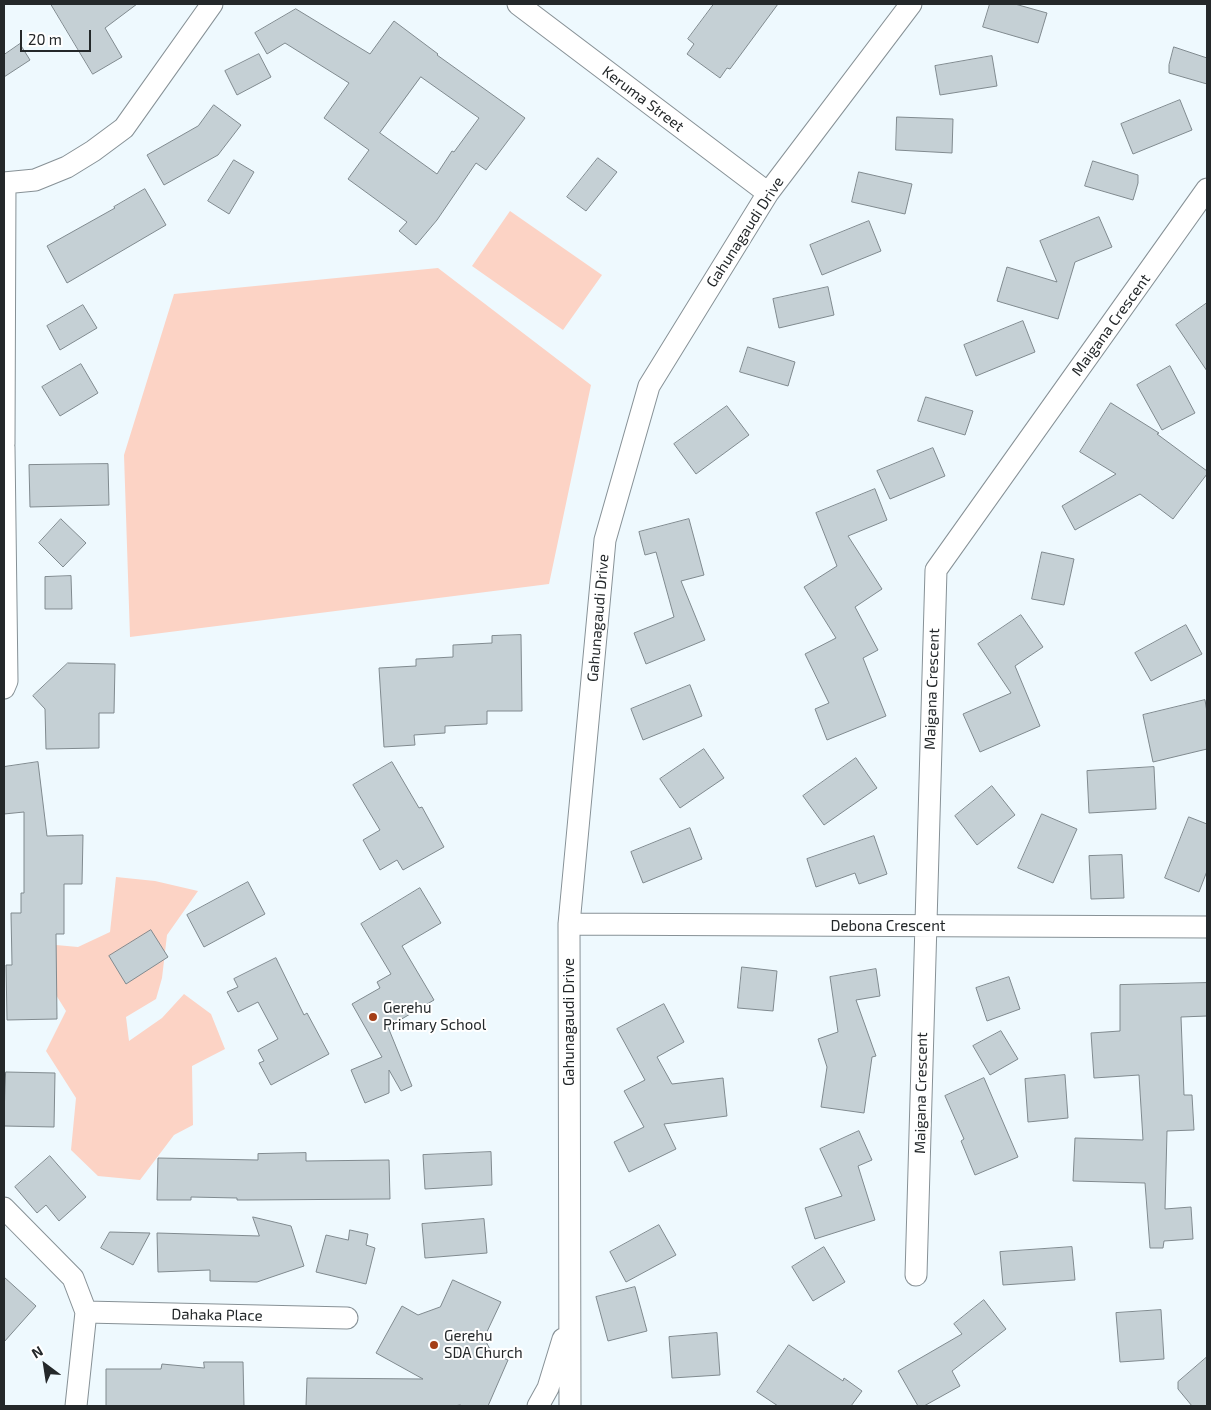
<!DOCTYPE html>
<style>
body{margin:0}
#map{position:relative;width:1211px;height:1410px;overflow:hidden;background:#eef9fe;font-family:"Exo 2",sans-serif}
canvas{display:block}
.frame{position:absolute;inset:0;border:5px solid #24282a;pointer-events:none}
.north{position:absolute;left:20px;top:1340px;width:50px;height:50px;-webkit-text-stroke:4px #fff;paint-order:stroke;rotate:329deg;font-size:14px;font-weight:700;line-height:20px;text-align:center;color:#24282a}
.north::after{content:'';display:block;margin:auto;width:18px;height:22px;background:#24282a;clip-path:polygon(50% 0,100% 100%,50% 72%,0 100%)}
.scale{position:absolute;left:20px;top:30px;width:71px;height:22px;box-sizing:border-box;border:2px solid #24282a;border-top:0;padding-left:6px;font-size:15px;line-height:18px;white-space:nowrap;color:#24282a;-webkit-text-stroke:4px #fff;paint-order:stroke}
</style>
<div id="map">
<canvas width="1211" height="1410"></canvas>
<div class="frame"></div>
<div class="north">N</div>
<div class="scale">20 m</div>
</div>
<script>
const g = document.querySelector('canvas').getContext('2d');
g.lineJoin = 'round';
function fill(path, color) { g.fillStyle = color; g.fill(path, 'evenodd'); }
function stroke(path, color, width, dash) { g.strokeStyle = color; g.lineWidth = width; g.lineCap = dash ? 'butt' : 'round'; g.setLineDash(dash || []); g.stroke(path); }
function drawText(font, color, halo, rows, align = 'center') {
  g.font = font + ' "Exo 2",sans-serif'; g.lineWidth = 4; g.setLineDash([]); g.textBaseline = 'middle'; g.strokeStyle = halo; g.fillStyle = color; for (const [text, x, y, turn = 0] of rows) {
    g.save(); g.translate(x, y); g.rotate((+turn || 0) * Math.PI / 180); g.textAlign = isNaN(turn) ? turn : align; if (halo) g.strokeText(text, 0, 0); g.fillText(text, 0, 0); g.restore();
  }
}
fill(new Path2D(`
 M510,211L602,275L563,330L472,266Z
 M438,268L591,385L549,584L130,637L124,455L174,294Z
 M116,877L155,881L198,891L167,935L162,978L156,999L126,1017L129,1041L162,1018L184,994L211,1014L225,1049L192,1066L193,1125L174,1135L140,1180L98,1176L71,1150L76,1098L46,1051L66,1011L23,942L78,947L110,932Z`), '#fcd3c5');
const building = new Path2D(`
 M51,4H137L105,28L122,57L93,74Z
 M714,4H778L730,69L727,68L720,78L687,54L694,44L688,39Z
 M990,4H1015L1047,13L1038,43L983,27Z
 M296,9L370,54L394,21L438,54L437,55L525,118L486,170L476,163L437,220L416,245L399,231L407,222L348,179L369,150L324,118L349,83L285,43L267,54L255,33ZM421,77L479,118L454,152L452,151L437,174L380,133Z
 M20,44L30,60L4,77V55Z
 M1174,47L1207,58V84L1169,73V65Z
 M259,54L271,77L237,95L225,71Z
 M992,56L997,86L940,95L935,66Z
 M1180,100L1192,130L1133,154L1121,124Z
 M214,105L241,125L218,155L164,185L147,155L198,126Z
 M897,117L953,119L952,153L896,150Z
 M598,158L617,172L586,211L567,197Z
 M234,160L254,172L229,214L208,201Z
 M1093,161L1138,175V183L1133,200L1085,186Z
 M859,172L912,184L905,214L852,202Z
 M145,189L166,225L67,283L47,246L115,208L114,207Z
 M1099,217L1112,247L1075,262L1058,319L997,301L1007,267L1057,282L1040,241Z
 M869,221L881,251L822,275L810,245Z
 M828,287L834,315L779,328L773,299Z
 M1207,303V371L1176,325Z
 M83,305L97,328L60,350L47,326Z
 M1023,321L1035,352L976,376L964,345Z
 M748,347L795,362L788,386L740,372Z
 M81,364L98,393L60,416L42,387Z
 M1170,366L1195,413L1162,430L1137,385Z
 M926,397L973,411L965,435L918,421Z
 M1111,403L1159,433L1157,434L1207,471V474L1173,519L1140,494L1075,530L1062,506L1116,474L1080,452Z
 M727,406L749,435L696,474L674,444Z
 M933,448L945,476L890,499L877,471Z
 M108,464L109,505L30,507L29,465Z
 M875,489L887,520L848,536L882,589L855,607L878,650L863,658L886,716L827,740L815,709L829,703L805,654L836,638L804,587L837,566L816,513Z
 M61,519L86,543L63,567L39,543Z
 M689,519L704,575L681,581L705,640L646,664L634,633L674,617L656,552L645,555L639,532Z
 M1042,552L1074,559L1064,605L1032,599Z
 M71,576L72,609H45V577Z
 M1021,615L1043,647L1015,666L1040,726L980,752L963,714L1011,693L978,644Z
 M1186,625L1202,654L1151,681L1135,653Z
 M521,635L522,711H487V724L445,726V733L414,735L415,745L384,747L379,668L416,666V659L453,657V645L492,643V636Z
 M68,663L115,664L114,713H99V748L46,749L45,709L33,696Z
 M690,685L702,716L643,740L631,709Z
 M1205,700L1207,712V749L1153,762L1143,715Z
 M704,749L724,778L680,808L660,779Z
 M856,758L877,788L824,825L803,796Z
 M38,762L47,836L83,835L82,884H64V934H56L57,1019L7,1020L6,965H12L11,913H21V893H24V812L4,814V767Z
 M392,762L419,808L422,807L444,847L403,870L397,860L380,870L363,840L380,830L353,785Z
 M1154,767L1156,809L1089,813L1087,771Z
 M992,786L1015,815L977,845L955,816Z
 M1042,814L1077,829L1053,883L1018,868Z
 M1189,817L1207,824V871L1199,892L1165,878Z
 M690,828L702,859L643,883L631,852Z
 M874,836L887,874L859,884L855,873L816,887L807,859Z
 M1122,855L1124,898L1091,899L1089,856Z
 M248,882L265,914L204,947L187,915Z
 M420,888L441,923L402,946L434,1000L388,1027L412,1086L401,1091L389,1070V1093L365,1103L351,1070L382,1057L352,1004L380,988L377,982L391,974L361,924Z
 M151,930L168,957L126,984L109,956Z
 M276,958L304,1015L307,1013L329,1054L271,1085L259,1063L264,1061L258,1050L278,1039L258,1002L238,1012L227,992L238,987L234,979Z
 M742,967L777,971L773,1011L738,1008Z
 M876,969L880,996L856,1000L876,1056L872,1057L864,1113L821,1107L827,1067L818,1039L838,1032L830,977Z
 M1009,977L1020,1009L987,1021L976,988Z
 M1207,983V1016L1181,1017L1184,1095H1192L1194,1130L1167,1131L1165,1209L1191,1207L1193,1239L1164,1241L1163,1248H1150L1145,1183L1073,1181L1075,1138L1143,1140L1139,1075L1094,1078L1091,1033L1120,1031V985Z
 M664,1004L684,1042L657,1057L672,1084L723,1078L727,1116L664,1124L676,1149L629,1172L614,1142L644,1127L624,1091L645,1080L617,1029Z
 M1001,1031L1018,1059L990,1075L973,1046Z
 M6,1072L55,1073L54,1127L4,1126Z
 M1065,1075L1068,1118L1028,1122L1025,1079Z
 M984,1078L1018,1157L975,1175L961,1141L964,1139L945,1096Z
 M859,1131L872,1160L858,1166L875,1220L815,1239L805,1208L842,1196L820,1149Z
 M491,1152L492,1185L425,1189L423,1155Z
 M306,1153V1161L389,1160L390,1199L247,1200H237V1198L191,1197V1200H157L158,1158L258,1160V1154Z
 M50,1156L86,1197L59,1221L46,1205L37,1213L15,1187Z
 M253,1217L291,1226L304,1266L257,1282L210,1281V1270L158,1272L157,1233L259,1236Z
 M484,1219L487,1253L425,1258L422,1224Z
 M659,1225L676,1255L626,1282L610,1252Z
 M350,1230L368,1234L366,1245L375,1248L366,1284L316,1272L326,1235L348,1240Z
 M110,1232L150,1233L133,1265L101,1248Z
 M824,1247L845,1282L813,1301L792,1267Z
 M1072,1247L1075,1280L1003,1285L1000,1252Z
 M4,1277L36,1306L4,1342Z
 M453,1280L501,1302L484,1338L492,1353L508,1360L488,1406H463L460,1405L454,1406H306L307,1378L423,1379L376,1353L402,1306L418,1315L440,1307Z
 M635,1287L647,1331L608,1341L596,1297Z
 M984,1300L1006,1329L952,1371L960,1386L924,1406H918L898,1371L962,1334L954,1324Z
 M1161,1310L1164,1359L1120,1362L1116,1313Z
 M717,1333L720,1375L672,1378L669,1337Z
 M789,1345L843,1381L844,1378L862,1391L851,1406H778L757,1392Z
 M1207,1357V1406H1192L1178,1389V1382Z
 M204,1362H243L244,1406H106V1369H161L162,1364L204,1368Z`);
fill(building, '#c5d0d5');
stroke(building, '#808a8f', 1);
const minor = new Path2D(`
 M518,4L768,193
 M4,183L35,180L67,167L93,151L124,128L212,4
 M4,444L5,183
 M4,447L7,681L4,688
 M569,924L1207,927
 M4,1208L73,1278L86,1312L76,1406
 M916,1275L936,570L1207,189
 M86,1312L347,1318
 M538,1406L548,1388L563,1339
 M570,1406L569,924L605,540L649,386L768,193L911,4`);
stroke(minor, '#879196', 23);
stroke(minor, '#fff', 21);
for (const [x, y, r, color] of [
 [373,1017,5,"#a43e17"],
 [434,1345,5,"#a43e17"]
]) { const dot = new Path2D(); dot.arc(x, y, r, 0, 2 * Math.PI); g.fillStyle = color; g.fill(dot); stroke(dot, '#fff', 2); }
drawText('15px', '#24282a', '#fff', [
 ["Keruma Street",643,99,37],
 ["Gahunagaudi Drive",745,232,-57],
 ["Maigana Crescent",1111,325,-54],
 ["Gahunagaudi Drive",598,618,-85],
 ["Maigana Crescent",932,689,-88],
 ["Debona Crescent",888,926],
 ["Gahunagaudi Drive",569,1022,-90],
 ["Maigana Crescent",921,1093,-89],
 ["Dahaka Place",217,1315,1]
]);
drawText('15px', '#24282a', '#fff', [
 ["Gerehu",383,1008],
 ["Primary School",383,1025],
 ["Gerehu",444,1336],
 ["SDA Church",444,1353]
], 'left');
</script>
